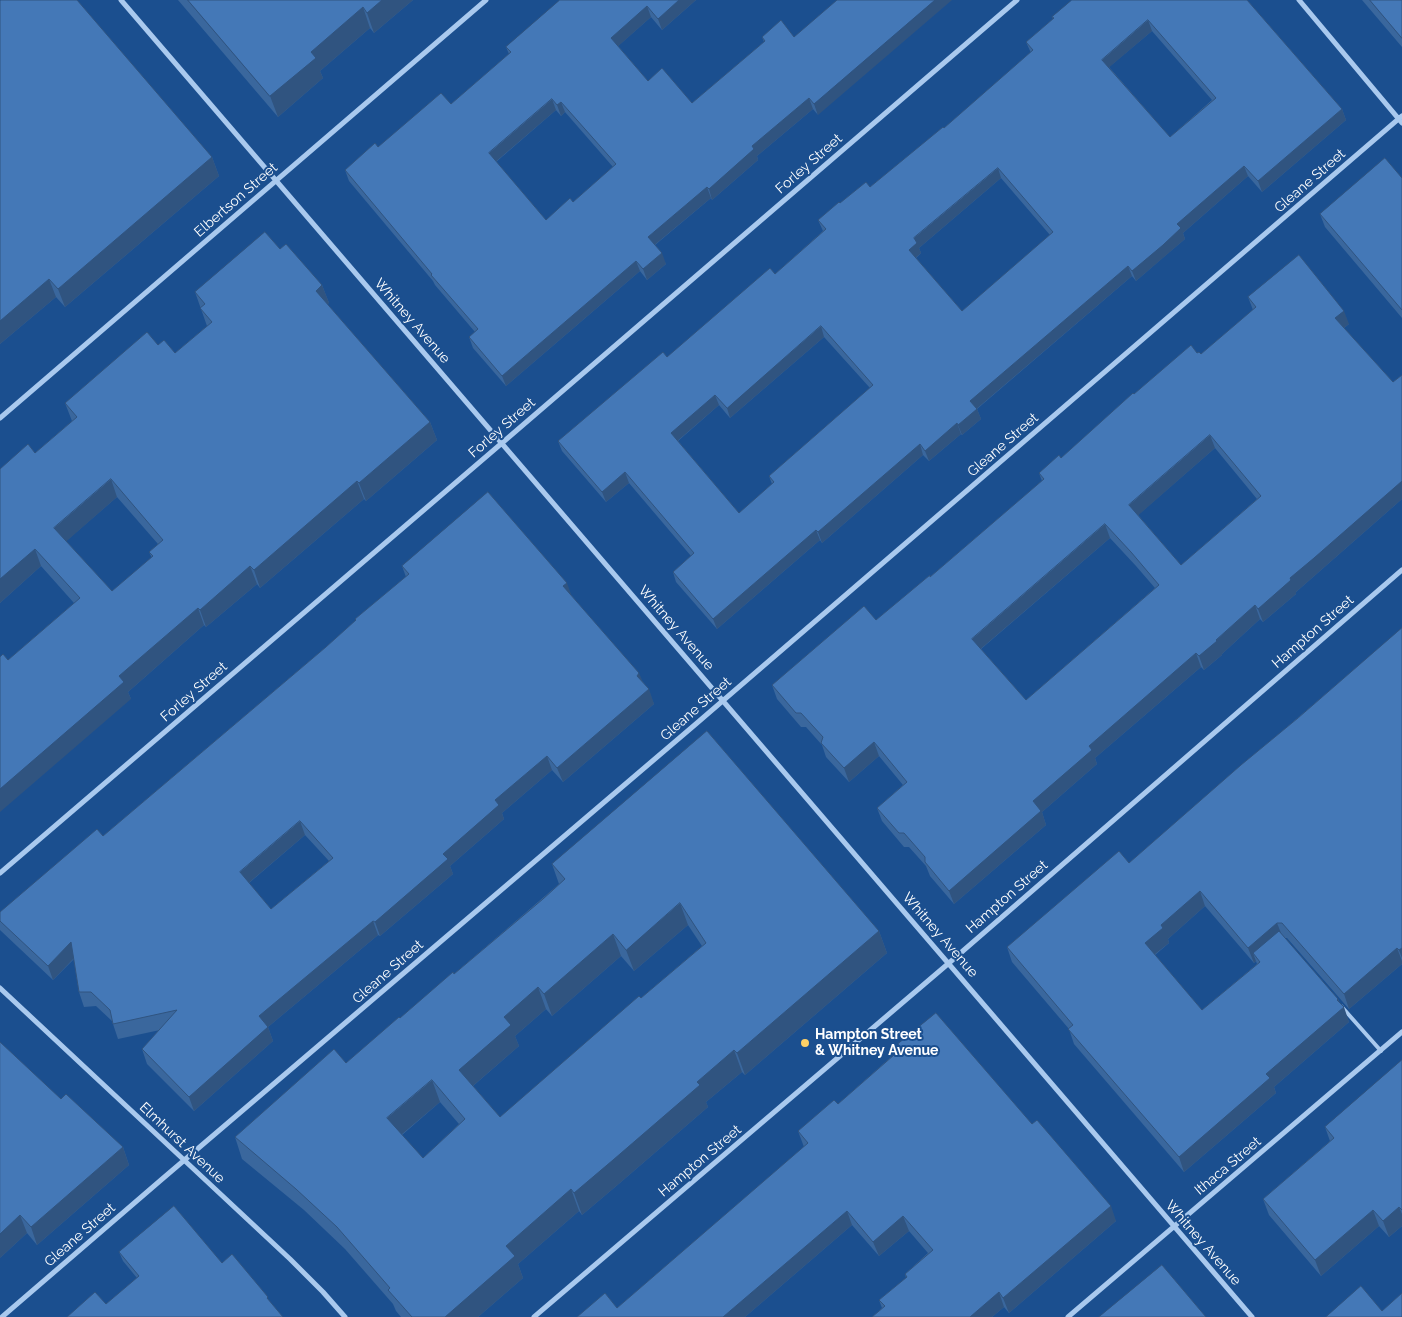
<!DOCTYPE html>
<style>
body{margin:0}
canvas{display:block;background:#1b4f8f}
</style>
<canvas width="1402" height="1317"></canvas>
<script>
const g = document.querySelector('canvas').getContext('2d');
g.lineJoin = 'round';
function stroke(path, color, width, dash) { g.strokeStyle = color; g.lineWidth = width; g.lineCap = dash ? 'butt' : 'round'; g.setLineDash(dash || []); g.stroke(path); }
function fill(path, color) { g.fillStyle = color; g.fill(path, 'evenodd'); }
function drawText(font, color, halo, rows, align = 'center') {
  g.font = font + ' Raleway,sans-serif'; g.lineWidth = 4; g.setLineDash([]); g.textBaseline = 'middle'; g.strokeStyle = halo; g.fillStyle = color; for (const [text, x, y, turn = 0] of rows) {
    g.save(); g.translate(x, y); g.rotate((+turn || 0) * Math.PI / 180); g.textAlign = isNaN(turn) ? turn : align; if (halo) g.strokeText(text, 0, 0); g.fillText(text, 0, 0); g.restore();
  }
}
stroke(new Path2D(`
 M1341,1006L1381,1051`), '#a9c9ee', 4);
stroke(new Path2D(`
 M121,0L1252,1317
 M1299,0L1402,123
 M0,418L486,0
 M0,873L502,443L1017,0
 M0,988L290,1259L323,1292L345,1317
 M2,1317L161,1180L697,723L1402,116
 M534,1317L949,963L1402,570
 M1068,1317L1402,1032`), '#a9c9ee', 5);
fill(new Path2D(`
 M178,0H413L374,33L370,28L320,71L323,78L278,117Z
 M560,0H696L662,30L651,17L618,46L648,81L692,103L764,42L762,37H794L818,115L813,109L757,156L758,160L712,200L711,198L655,245L666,264L647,280L640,271L506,386L473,348L469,337L475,332L435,285L433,281L349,181L345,170L378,147L451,104L509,54L506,47ZM556,110L561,116L565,112L613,167L573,202L546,220L496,162Z
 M1247,0L1342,109L1346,120L1262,192L1248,176L1183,233L1185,239L1166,255L1136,281L1132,276L977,409L981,419L962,435L961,434L929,461L923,455L822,543L820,540L717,629L676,582L673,572L691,556L629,483L606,502L562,451L558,441L775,274L823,231L818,220L840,203L870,187L944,128L1031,53L1026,42L1053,19L1052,17ZM1152,31L1212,100L1170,137L1109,67ZM1001,178L1050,235L962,311L916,258L921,253L919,248ZM824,337L870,388L769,476L772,484L739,513L678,441L719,405L730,418Z
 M1362,0H1402V47Z
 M0,1L212,157L219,176L65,307L56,297L0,344Z
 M1402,178V318L1325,227L1320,214Z
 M280,249L322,285L329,303L327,304L430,422L437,440L366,501L364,499L260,588L257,584L206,627L204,625L128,692L131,699L8,660L74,603L41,566L0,603V469L35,453L72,421L65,403L158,345L175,353L207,326L195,292ZM117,497L158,544L149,552L152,558L112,591L66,541Z
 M1248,297L1349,324L1344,328L1393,382L1402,375V499L1296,592V594L1263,622L1260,619L1222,654V655L1204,670L1201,667L1095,758L1097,764L1042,812L1046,825L954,904L930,876L926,866L909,847H904L882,821L877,808L903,785L879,756L849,782L826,757L822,745L806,727H801L777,699L772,685L876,620L931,576L1042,481L1039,473L1061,458L1134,394L1197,353L1201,354L1253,310ZM1215,448L1257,499L1181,565L1138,515ZM1110,538L1136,566L1155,588L1026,700L981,649Z
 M402,566L571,595L643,682L654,704L563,782L552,770L502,813L504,819L450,866L453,874L380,936L378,935L268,1027L273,1041L194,1111L147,1064L142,1049L160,1030L118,1039L112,1021L96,1006L84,1007L79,992L74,959L53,980L0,930V912L103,836L326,647L355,621V619L406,577ZM305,835L329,861L271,909L249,883Z
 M1402,628V964L1349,1009L1287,938H1285L1338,999L1349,1022L1274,1087L1276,1093L1184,1172L1074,1044L1069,1029L1012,962L1007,947L1129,863ZM1205,906L1254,963L1256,961L1257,964L1202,1010L1155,955L1169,943L1168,939Z
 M552,864L879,931L887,953L745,1075L742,1072L706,1102L708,1107L621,1182L582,1215L579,1211L518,1264L523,1278L478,1317H401L396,1311L393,1304L345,1249L304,1210L242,1159L235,1137L346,1063L454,974L559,884ZM688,925L702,946L641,998L500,1117L473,1086L519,1046L515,1036L546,1009L552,1016L621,956L634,971ZM440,1102L459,1124L423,1158L402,1135Z
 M898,1044L1032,1124L1116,1221L1009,1313L1004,1307L992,1317H872L882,1308L879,1300L906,1278L905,1274L928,1253L909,1231L879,1256L852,1225L745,1317H577L617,1308L804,1147L798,1131L838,1104L900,1049Z
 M1402,1060V1226L1389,1237L1379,1226L1321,1276L1269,1215L1263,1199L1330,1141L1325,1127Z
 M61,1099L123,1147L129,1165L37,1245L27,1233L0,1258Z
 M119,1252L222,1263L270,1302L106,1304L137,1278L123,1261Z`), '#3a679d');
fill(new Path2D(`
 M382,0H413L374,33L367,13Z
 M679,0H696L662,30L658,19Z
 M935,0H952L818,115L814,104Z
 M647,6L651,17L615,49L611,38Z
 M363,7L370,28L320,71L323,78L278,117L270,96L311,52Z
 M1148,20L1152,31L1106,70L1102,60Z
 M809,98L813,109L757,156L758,160L712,200L709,189L752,146Z
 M552,99L556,110L493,164L489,153Z
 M561,102L565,112L561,116L557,105Z
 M1342,109L1346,120L1262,192L1258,181Z
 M212,157L219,176L65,307L58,289Z
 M1244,166L1248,176L1183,233L1185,239L1136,281L1132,271L1177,224Z
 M998,168L1001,178L919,248L921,253L913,260L909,250L914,238Z
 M707,187L711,198L652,247L648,237Z
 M662,253L666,264L647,280L643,269Z
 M636,261L640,271L506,386L502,376Z
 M1128,266L1132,276L974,411L970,401Z
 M49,279L56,297L0,344V321Z
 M322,285L329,303L322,309L316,291Z
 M1344,311L1349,324L1340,331L1335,318Z
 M821,326L824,337L730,418L727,408Z
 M715,395L719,405L675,443L671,433Z
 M977,409L981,419L962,435L958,425Z
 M430,422L437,440L366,501L359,483Z
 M957,423L961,434L929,461L925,451Z
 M1210,435L1215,448L1134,519L1129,505Z
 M920,444L923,455L822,543L818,532Z
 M625,472L629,483L606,502L602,492Z
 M111,479L117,497L61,546L54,528Z
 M357,481L364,499L260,588L254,570Z
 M1402,481V499L1296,592V594L1263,622L1258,609L1290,578Z
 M1105,524L1110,538L977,652L972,639Z
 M816,530L820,540L717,629L713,619Z
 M35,549L41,566L0,603V579Z
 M250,566L257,584L206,627L200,610Z
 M567,583L572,597L563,586Z
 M1255,605L1260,619L1222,654V655L1204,670L1199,656Z
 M198,608L204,625L128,692L131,699L0,812V789L119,676Z
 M1196,653L1201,667L1095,758L1097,764L1042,812L1046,825L954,904L949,891L1033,801L1089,746Z
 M639,673L645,687L637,676Z
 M649,689L654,704L563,782L557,768Z
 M874,742L879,756L849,782L844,768Z
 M547,756L552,770L502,813L504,819L450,866L453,874L380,936L375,922L495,800Z
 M300,821L305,835L245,886L240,872Z
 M1200,891L1205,906L1168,939L1169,943L1150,958L1145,943L1161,925Z
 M680,903L688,925L634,971L626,950Z
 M373,921L378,935L268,1027L273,1041L194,1111L189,1097L259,1016Z
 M1277,923L1283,938L1253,953L1256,961L1254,963L1248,948Z
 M879,931L887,953L745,1075L737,1053Z
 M613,934L621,956L552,1016L544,994Z
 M71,942L76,956L53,980L48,966Z
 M1397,948L1402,961V964L1349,1009L1344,994Z
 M1402,948V958L1399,950Z
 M538,987L546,1009L515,1036L519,1046L467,1091L459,1070L504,1017Z
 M1338,999L1342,1009L1344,1007L1349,1022L1274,1087L1276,1093L1184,1172L1179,1157L1266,1074Z
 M734,1050L742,1072L706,1102L708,1107L621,1182L582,1215L574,1193L697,1082Z
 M432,1080L440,1102L395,1140L387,1118Z
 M123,1147L129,1165L37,1245L31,1227Z
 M571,1189L579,1211L518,1264L523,1278L478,1317H445L506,1246Z
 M1111,1206L1116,1221L1009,1313L1003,1298Z
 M1399,1207L1402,1214V1226L1389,1237L1383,1221Z
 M1373,1210L1379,1226L1321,1276L1315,1260Z
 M847,1211L852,1225L745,1317H723Z
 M20,1215L27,1233L0,1258V1234Z
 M903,1216L909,1231L879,1256L873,1242Z
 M999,1292L1004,1307L992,1317H970Z`), '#305480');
const building = new Path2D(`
 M1,0H77L212,157L58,289L49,279L0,321V1Z
 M188,0H382L367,13L363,7L311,52L316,58L270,96Z
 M560,0H679L658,19L647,6L611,38L648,81L662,68L692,103L765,41L762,37L781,20L794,37L837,0H935L814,104L809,98L752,146L754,149L709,189L707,187L648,237L662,253L643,269L636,261L502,376L469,337L478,329L431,275L432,274L345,170L375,143L378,147L441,93L451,104L511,52L506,47ZM552,99L557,105L561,102L616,164L573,202L570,198L546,220L489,153Z
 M1072,0H1247L1342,109L1258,181L1244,166L1177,224L1181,228L1163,245L1132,271L1128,266L970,401L977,409L958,425L957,423L925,451L920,444L818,532L816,530L713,619L673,572L694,553L625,472L602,492L558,441L663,352L667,357L770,268L775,274L826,229L818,220L839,202L840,203L866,182L870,187L943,127L944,128L1033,50L1026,42L1054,18L1052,17ZM1148,20L1216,98L1170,137L1102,60ZM998,168L1053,232L962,311L909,250L917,243L914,238ZM821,326L873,385L769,476L774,482L739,513L671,433L715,395L727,408Z
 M1370,0H1402V38Z
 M1385,158L1402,178V310L1320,214Z
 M265,232L280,249L286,244L322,285L316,291L430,422L359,483L357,481L254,570L250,566L200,610L198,608L119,676L124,682L0,789V657L3,654L8,660L80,598L35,549L0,579V469L28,444L35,453L77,417L65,403L147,332L158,345L164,340L175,353L212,322L200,308L205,304L195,292ZM111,479L163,540L149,552L153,556L112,591L54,528Z
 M1299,255L1344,311L1335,318L1393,382L1402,375V481L1314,558L1290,578L1291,580L1258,609L1255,605L1216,640L1217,641L1199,656L1196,653L1089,746L1092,750L1033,801L1041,811L949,891L925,862V857L904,833H899L877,808L907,782L874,742L844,768L821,743L823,737L801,713H796L772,685L864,606L876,620L930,575V577L1044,479L1039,473L1059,455L1061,458L1133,393L1134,394L1191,345L1197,353L1199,352L1201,354L1256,307L1248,297ZM1210,435L1261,496L1181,565L1129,505ZM1105,524L1131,552L1159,585L1026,700L972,639Z
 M488,492L567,583L563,586L639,673L637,676L649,689L557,768L547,756L495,800L499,805L443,854L448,859L375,922L373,921L259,1016L268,1027L189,1097L142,1049L177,1010L113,1024L110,1010L91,992H79L71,942L48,966L0,921V912L97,829L103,836L326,647L356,620L355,619L409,574L402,566ZM300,821L333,858L271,909L240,872Z
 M1402,628V948L1399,950L1397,948L1344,994L1282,923H1277L1248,948L1200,891L1161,925L1163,928L1145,943L1202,1010L1260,962L1253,953L1279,931L1338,999L1337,1000L1344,1007L1266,1074L1270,1078L1179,1157L1068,1029L1073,1025L1007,947L1119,851L1129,863L1241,765L1298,718Z
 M707,731L879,931L737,1053L734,1050L697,1082L700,1085L613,1160L574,1193L571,1189L506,1246L515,1256L445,1317H412L388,1290L390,1288L337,1227L296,1189L235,1137L334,1049L346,1063L399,1017L400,1018L453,972L454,974L543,899L565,879L552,864ZM680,903L706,943L641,998L639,996L500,1117L459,1070L511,1025L504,1017L538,987L544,994L613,934L626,950ZM432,1080L465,1119L423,1158L387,1118Z
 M936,1013L1032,1124L1037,1120L1111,1206L1003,1298L999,1292L970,1317H872L885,1306L879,1300L907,1277L905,1274L933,1250L903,1216L873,1242L847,1211L723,1317H577L605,1293L617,1308L808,1143L798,1131L834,1100L838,1104L902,1048L898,1044Z
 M0,1042L61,1099L66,1094L123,1147L31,1227L20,1215L0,1234Z
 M1402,1060V1210L1399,1207L1383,1221L1373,1210L1315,1260L1263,1199L1334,1138L1325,1127Z
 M174,1206L222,1263L232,1254L268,1297L267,1298L283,1317H67L95,1292L106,1304L139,1276L119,1252Z
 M1162,1265L1206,1317H1099Z
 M1361,1286L1382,1311L1402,1293V1317H1326Z`);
fill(building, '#4478b7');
stroke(building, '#305480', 1);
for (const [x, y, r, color] of [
 [805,1043,5,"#ffd166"]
]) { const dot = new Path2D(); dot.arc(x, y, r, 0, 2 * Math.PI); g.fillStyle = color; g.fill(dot); stroke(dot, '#1b4f8f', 2); }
drawText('14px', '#fff', '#1b4f8f', [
 ["Forley Street",809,164,-41],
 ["Gleane Street",1310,181,-41],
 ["Elbertson Street",236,200,-41],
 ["Whitney Avenue",412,321,49],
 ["Forley Street",502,428,-41],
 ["Gleane Street",1003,445,-41],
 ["Whitney Avenue",676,628,49],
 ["Hampton Street",1313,632,-41],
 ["Forley Street",194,692,-41],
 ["Gleane Street",696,709,-41],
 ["Hampton Street",1007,897,-41],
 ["Whitney Avenue",940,935,49],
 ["Gleane Street",388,972,-41],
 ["Elmhurst Avenue",182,1143,43],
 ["Hampton Street",700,1161,-40],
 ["Ithaca Street",1228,1166,-40],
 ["Gleane Street",80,1235,-41],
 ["Whitney Avenue",1203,1243,49]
]);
drawText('bold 14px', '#fff', '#1b4f8f', [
 ["Hampton Street",815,1035],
 ["& Whitney Avenue",815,1051]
], 'left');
</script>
